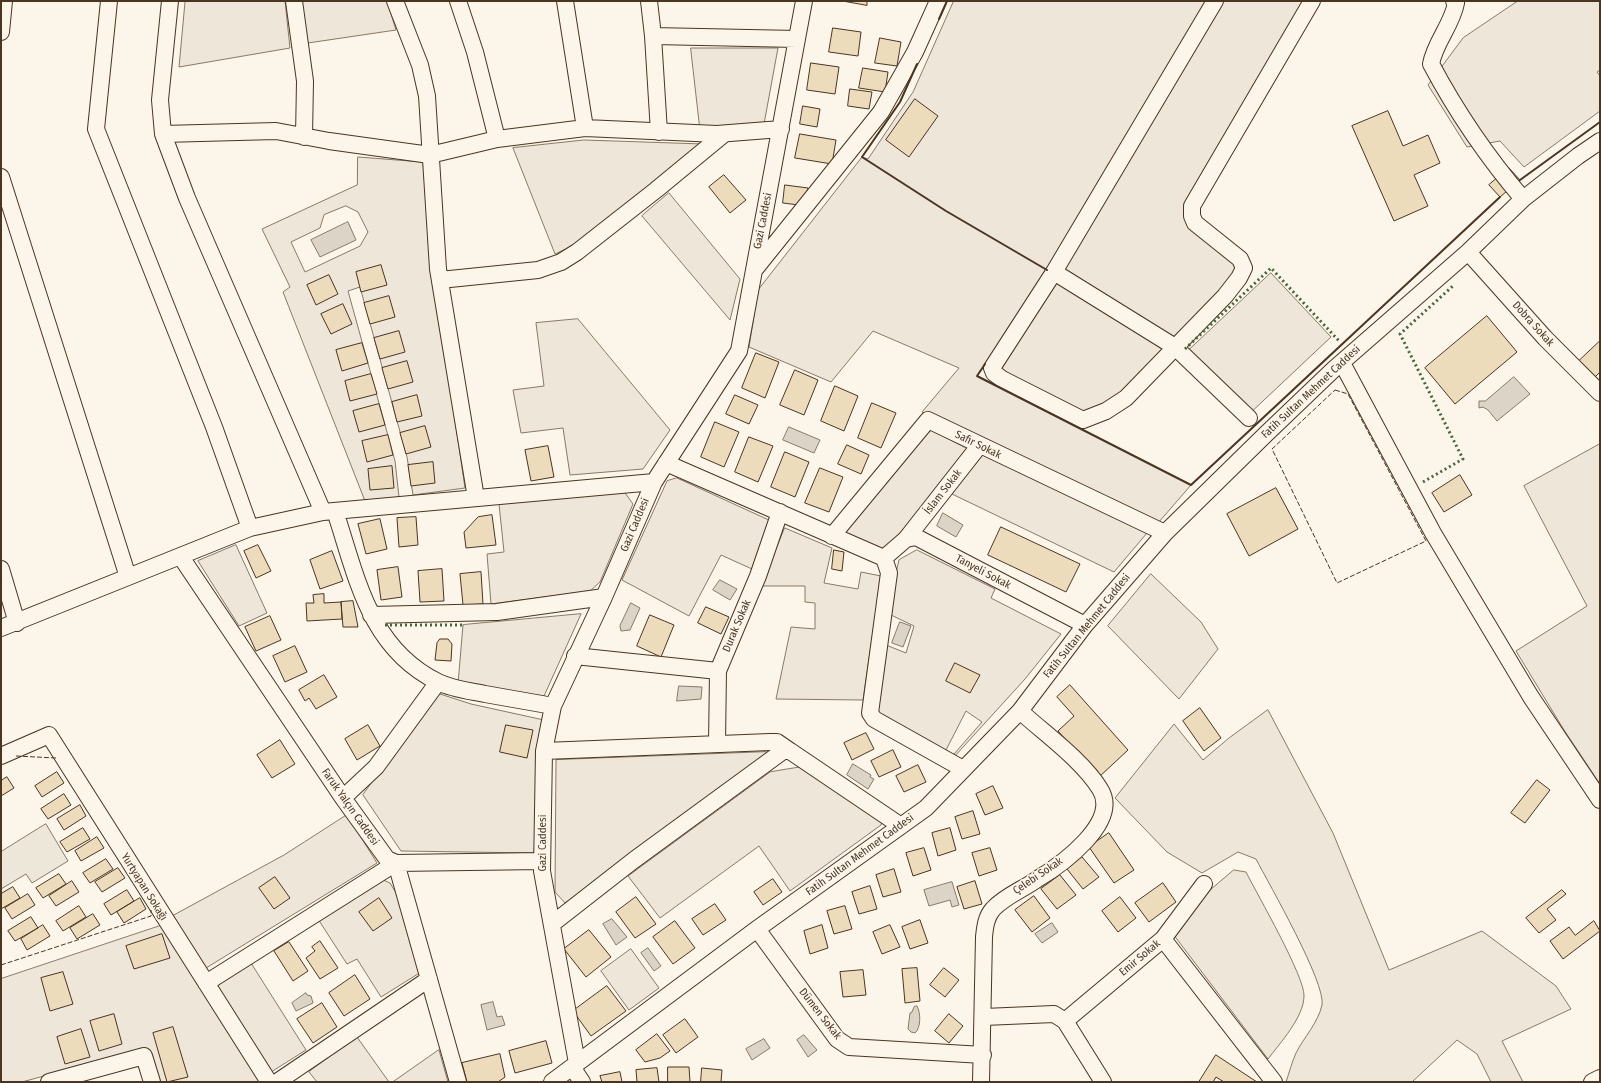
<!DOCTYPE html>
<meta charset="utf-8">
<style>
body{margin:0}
#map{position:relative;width:1601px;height:1083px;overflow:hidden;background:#fbf6e9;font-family:"Fira Sans Condensed",sans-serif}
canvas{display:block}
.frame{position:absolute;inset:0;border:2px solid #4a3520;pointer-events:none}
</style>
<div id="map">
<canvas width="1601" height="1083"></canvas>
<div class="frame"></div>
</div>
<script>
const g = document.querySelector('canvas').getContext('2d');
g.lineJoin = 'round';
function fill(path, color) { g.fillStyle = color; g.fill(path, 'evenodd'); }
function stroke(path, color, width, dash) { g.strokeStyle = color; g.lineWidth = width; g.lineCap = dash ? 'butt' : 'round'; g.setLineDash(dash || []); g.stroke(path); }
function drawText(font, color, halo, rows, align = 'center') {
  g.font = font + ' "Fira Sans Condensed",sans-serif'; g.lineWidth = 3; g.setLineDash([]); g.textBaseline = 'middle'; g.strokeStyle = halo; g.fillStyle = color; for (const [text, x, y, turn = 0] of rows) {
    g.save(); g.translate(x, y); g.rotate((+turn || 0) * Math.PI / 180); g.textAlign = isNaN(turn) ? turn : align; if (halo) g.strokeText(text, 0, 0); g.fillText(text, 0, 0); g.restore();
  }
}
const green = new Path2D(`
 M191,1H285L290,48L179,67L185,2Z
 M302,1H387L396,30L308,43Z
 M954,1H1210L1048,269L977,376L1191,485L1158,523L922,412L959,368L873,331L831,382L749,347L758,290L862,157L868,159L913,92Z
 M1220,1H1307L1187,203L1240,270L1173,341L1062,271Z
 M1518,1H1600V70L1597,72L1600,76V111L1524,167L1500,141L1467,147L1428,85L1463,38Z
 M691,48H778L764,124L700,127Z
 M584,140L703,144L572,246L555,254L513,148Z
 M358,157L423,162L430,249L465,488L413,495L407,457L360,287L348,291L395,461L399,497L365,501L283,292L290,287L262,229L357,185ZM346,206L358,212L368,232L360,246L305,272L291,242L320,228L324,215Z
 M669,193L740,279L730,320L642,216Z
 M1271,273L1331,337L1247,416L1187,352Z
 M1054,279L1168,349L1125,393L1081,415L996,369Z
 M578,319L670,430L643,469L570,475L563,428L521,433L513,390L544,386L536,323Z
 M929,429L970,450L883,553L841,534Z
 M1600,444V784L1564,730L1516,651L1587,606L1524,486Z
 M984,454L1147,533L1114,572L952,494Z
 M677,478L771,521L752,569L721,555L689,616L622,580L667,481Z
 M623,490L633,504L600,582L590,591L491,604L487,554L504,552L499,504Z
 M785,528L832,548L824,583L858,589L861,572L881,576L863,700L776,699L791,627L815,629V603L805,602V586H761Z
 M236,545L267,613L239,626L198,561Z
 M917,550L995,589L991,598L1061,634L1025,679L954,757L950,755L954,754L982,722L966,711L945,752L876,717L887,611L899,560ZM891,615L914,626L906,653L886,645Z
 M1151,574L1201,622L1218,649L1179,699L1108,626Z
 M581,614L544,696L458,684L463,625Z
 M437,693L471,704L544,720L534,853L401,851L363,795Z
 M1268,710L1333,833L1389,970L1482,931L1556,986L1571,1009L1502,1041L1523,1082H1491L1477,1054L1457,1040L1412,1082H1286C1289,1073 1292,1062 1296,1053C1304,1037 1318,1023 1322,1005C1326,983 1269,884 1256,859L1238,852L1202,873L1167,852L1115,798L1174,724L1203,760L1229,738Z
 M766,752L768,756L565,903L555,892L556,760Z
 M801,767L882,821L881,825L790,891L759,846L660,918L628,876L770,772Z
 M347,815L377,863L206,968L172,916L284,855Z
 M1234,870L1246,872C1257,894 1305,977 1304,996C1304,1017 1280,1043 1268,1059L1173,934L1209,891Z
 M381,879L390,883L401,901L421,972L381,997L357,959L347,964L318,919Z
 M163,925L261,1082H157L146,1048L22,1082H1V979Z
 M631,949L659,988L629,1010L601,971Z
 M251,963L306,1050L271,1072L216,985Z
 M357,1037L389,1082H317L309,1072Z
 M439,1050L448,1082H393Z`);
fill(green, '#ede6d9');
stroke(green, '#887966', 1);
const parking = new Path2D(`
 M46,824L68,861L32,883L26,874L1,889V852Z`);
fill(parking, '#ede7d9');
stroke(parking, '#887966', 1);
const water = new Path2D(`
 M348,222L356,240L320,257L311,240Z
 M1514,377L1530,394L1497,421L1488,410L1483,407L1479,408V401H1485Z
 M789,427L820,440L814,453L783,440Z
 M943,513L963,525L956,537L937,526Z
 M720,580L737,589L730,600L713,590Z
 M631,603L640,608L630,630L621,631L620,626Z
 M900,622L911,626L903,647L892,643Z
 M679,686L702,687L701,699L677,701Z
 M853,764L871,775L870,777L874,779L868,789L847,775Z
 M952,882L959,905L952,907L950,900L929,906L924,890Z
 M612,919L627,937L616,945L603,924Z
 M1052,923L1058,932L1042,943L1035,934Z
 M648,948L661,966L654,971L641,953Z
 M306,993L307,995L311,996L313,1003L296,1011L292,1003Z
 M493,1002L497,1017L502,1016L505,1025L487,1030L481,1005Z
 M917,1006C921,1013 921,1028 915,1033L911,1032L908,1029L910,1013L912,1012L914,1007Z
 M804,1035L817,1050L808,1057L797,1040Z
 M764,1039L770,1048L752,1060L746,1049Z`);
fill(water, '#dcd4c6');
stroke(water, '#887966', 1);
const building = new Path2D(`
 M843,1H867V5Z
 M833,28L861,32L858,56L829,52Z
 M880,38L901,42L897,66L875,63Z
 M811,63L839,67L835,94L807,90Z
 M863,68L888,72L885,92L859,88Z
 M850,89L872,92L869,109L848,106Z
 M915,99L938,116L909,157L886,140Z
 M803,106L820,109L817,127L800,124Z
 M1388,111L1403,146L1428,135L1440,163L1414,175L1428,206L1394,221L1352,126Z
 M800,134L836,140L832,164L795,158Z
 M1509,168L1520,180L1500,197L1489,185Z
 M724,175L746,200L730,213L709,187Z
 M785,185L808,188L807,194L799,205L783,203Z
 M381,265L387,285L361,292L356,272Z
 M329,275L338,294L316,305L307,285Z
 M389,296L395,317L370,324L364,303Z
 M343,304L352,324L331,334L321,314Z
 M1487,316L1517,352L1455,404L1425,368Z
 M399,331L405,352L380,359L374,338Z
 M1600,341V372L1595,377L1579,361Z
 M362,343L368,363L342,371L336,350Z
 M756,353L779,362L765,398L742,388Z
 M407,361L413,382L388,389L382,368Z
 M795,370L818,380L804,415L780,405Z
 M371,374L377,394L350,401L345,381Z
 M835,386L858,396L844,431L821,421Z
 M417,395L422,416L397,422L392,402Z
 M735,395L758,405L749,424L726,414Z
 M872,403L896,413L881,448L858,438Z
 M379,404L385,425L359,432L353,411Z
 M715,422L739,432L724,467L701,457Z
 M425,426L431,447L406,454L400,433Z
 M388,435L393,455L367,462L362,441Z
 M749,437L773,446L758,482L735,472Z
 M847,445L869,455L861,474L838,464Z
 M548,446L554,477L531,481L525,450Z
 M785,452L809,462L795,497L771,487Z
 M433,462L435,483L411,486L408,465Z
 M392,466L394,488L370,490L368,469Z
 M820,468L843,477L829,512L805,503Z
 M1460,475L1472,495L1444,512L1432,493Z
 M1276,488L1298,529L1249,556L1227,514Z
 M492,515L496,545L466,548L464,532L478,517Z
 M416,517L418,545L399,547L397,518Z
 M380,519L387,549L366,554L358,524Z
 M1001,527L1080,564L1066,592L988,555Z
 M258,545L271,571L256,578L244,551Z
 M834,550L844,552L842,571L832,569Z
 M332,551L343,581L320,589L310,560Z
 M398,567L402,597L381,600L377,570Z
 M442,569L444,601L420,602L418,571Z
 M481,572L483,604L463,605L460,574Z
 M324,594V603L341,602L342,619L307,621L306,603H314L313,595Z
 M353,601L358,627H343L341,602Z
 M706,607L729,617L721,634L698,623Z
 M650,615L674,625L661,657L637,646Z
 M270,616L281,640L256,651L245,627Z
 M440,639H448L452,644L451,661L435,660L437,643Z
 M295,646L307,672L285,682L273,656Z
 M955,663L980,675L970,693L946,681Z
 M324,675L337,697L316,709L309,698L305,701L299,690Z
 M1070,685L1128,750L1099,777L1058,731L1074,716L1057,697Z
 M1200,708L1221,738L1204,751L1183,721Z
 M368,725L380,746L357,760L345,739Z
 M506,725L533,730L527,758L500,752Z
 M866,733L874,749L852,760L844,743Z
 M280,740L295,764L272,778L257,755Z
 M893,750L901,767L879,777L871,761Z
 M918,765L926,782L904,792L896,776Z
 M57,772L64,783L42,797L35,786Z
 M7,777L14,788L1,796V781Z
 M1537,780L1550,790L1525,823L1511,813Z
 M993,786L1003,808L985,815L976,794Z
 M64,794L71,805L48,819L41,809Z
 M80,805L86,816L64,830L57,819Z
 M973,811L980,834L962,839L955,817Z
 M83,828L90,839L67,852L60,842Z
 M950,828L956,850L938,856L932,833Z
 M1109,833L1134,870L1114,883L1089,847Z
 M97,837L104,848L81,861L75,851Z
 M924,848L931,870L913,876L906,853Z
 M990,848L997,870L979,876L972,853Z
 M1082,857L1099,877L1083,889L1067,869Z
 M106,859L113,869L90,883L83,873Z
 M118,868L125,878L102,892L95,882Z
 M894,869L901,892L883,897L876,875Z
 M59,874L66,884L43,898L36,888Z
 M1060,875L1076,895L1057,909L1041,889Z
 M275,877L290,898L274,909L259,888Z
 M773,879L782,892L763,905L754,892Z
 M72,881L79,892L56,906L49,896Z
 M975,881L982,904L964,909L957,887Z
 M1163,883L1176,902L1149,922L1135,903Z
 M870,886L877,909L859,914L852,892Z
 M13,887L20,898L1,909V894Z
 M127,890L134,901L111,915L104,904Z
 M1562,890L1566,894L1547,909L1556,920L1539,933L1526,918Z
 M28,894L35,905L12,919L5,908Z
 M1034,896L1050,918L1032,932L1015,910Z
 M636,897L656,924L635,938L616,912Z
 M1120,897L1136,918L1118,932L1102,911Z
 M140,898L146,909L124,923L117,912Z
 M379,898L392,918L373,931L359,912Z
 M715,904L726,920L703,935L692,919Z
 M79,906L86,917L63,931L56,921Z
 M845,906L852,929L834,934L827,911Z
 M93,914L100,925L77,939L70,928Z
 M31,917L38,928L15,941L8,931Z
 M920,920L928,943L910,949L902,927Z
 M675,921L695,948L673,964L653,937Z
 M1594,921L1600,931L1563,959L1550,941L1569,927L1575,935Z
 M43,925L50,936L27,950L21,939Z
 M822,925L828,948L810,954L804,931Z
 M890,925L900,947L882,954L873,932Z
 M589,930L611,957L586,977L564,949Z
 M162,934L170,958L134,969L126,946Z
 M320,941L338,968L320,979L306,958L315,951L312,947Z
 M289,942L308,971L293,981L274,951Z
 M917,968L920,1001L905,1003L902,969Z
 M944,968L959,980L945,997L930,985Z
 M863,970L866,995L843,997L840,972Z
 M63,972L73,1004L50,1011L41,978Z
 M355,975L370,999L344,1016L329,993Z
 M607,986L626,1011L591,1036L573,1011Z
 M322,1003L337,1027L313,1043L297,1019Z
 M114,1014L122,1044L99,1051L90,1021Z
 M949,1014L963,1026L949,1043L935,1031Z
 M685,1019L698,1037L676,1053L663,1035Z
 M173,1027L188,1077L167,1082L153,1033Z
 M81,1029L90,1057L65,1064L57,1037Z
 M657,1034L670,1051L660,1058L645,1062L636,1050Z
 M546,1041L552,1063L515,1073L509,1051Z
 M500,1054L505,1077L498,1082H467L462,1063Z
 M1216,1055L1257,1082H1224L1216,1077L1213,1082H1199Z
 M668,1067H689L690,1082H668Z
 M657,1068L659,1082H637L636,1070Z
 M702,1068L722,1070L721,1082H701Z
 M620,1072L622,1082H602L600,1076Z`);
fill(building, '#ecdcbc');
stroke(building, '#4a3520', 1);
const minor = new Path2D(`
 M109,1L96,129L214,427L250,528
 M170,1L160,100L163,134L187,198L323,512
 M294,1L305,81L304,137
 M395,1L420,65L427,96L438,269L476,498
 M458,1L475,52L497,139
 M565,1L585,128
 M649,1L653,36L659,132
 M1215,1L1054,272L992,368L994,373L1002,379L1083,420L1106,411L1126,398L1225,296L1239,278L1244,268L1240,259L1195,223L1192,216V206L1312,1
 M1454,1L1456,3C1452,25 1435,42 1431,64C1456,111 1488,158 1523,199
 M1,32L4,1
 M653,36L797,39
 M163,134L276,131L329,141L430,155L497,139L585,128L717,134L781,129
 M1,177L128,577
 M1468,252L1545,338L1600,393
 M755,269L881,112L915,52L938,1
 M1054,272L1175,347L1249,418
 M440,280L538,270L561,262L577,252L656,190L724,134
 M1342,363L1433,533L1531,697L1600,800
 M666,463L884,558L889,573L870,713L874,719L963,769
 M335,511C357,578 369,648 438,682C452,689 470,691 485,694C508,698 531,702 553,706
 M832,536L928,420L1165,533
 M906,539L979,446
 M181,557L343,798L387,859L396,863
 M884,558L906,539L916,537L1085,625
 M1,569L17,623
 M371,615L497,612L604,597
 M1,628L250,528L323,512L654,482
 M575,656L718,671
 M717,744L718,671L758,576L780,512
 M544,751L770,742H777L790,751
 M1,756L49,735L269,1082
 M343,798L376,767L438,682
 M396,863L458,1082
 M552,924L634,860L783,751H790L901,826
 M757,929L837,1039L849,1047L983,1055
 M1163,939L1274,1082
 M206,983L396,863L542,861
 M984,1017L1054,1014L1065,1021L1103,1082
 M1065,1021L1163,939L1204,884
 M577,1063L542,871L544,751L553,706L604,597L654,482L739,351L804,1
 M572,1067L582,1082
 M49,1082L144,1056L152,1082
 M277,1082L429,979
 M552,1082L757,929L926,808L1020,711L1085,625L1165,533L1266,434L1334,369L1468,252L1523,199L1578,156L1600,141
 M981,1082L984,937C985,927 986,917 993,909C1005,896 1022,890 1036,880C1061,865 1121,822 1100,789C1082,760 1045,734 1020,711
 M1592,1082L1600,1078`);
stroke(minor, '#4a3520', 18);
stroke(minor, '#fbf6e9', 16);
stroke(new Path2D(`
 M1185,349L1271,268L1340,342
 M1423,482L1463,459L1400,334L1454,285
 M385,625H463`), '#436837', 3, [2, 3]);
stroke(new Path2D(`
 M1335,390L1348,394L1426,541L1337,583L1272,449Z
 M16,756L56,758
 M1,965L151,916V910`), '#4a3520', 1, [5, 2]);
stroke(new Path2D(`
 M939,19L947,1
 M917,64L900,102L862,157L946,211L1047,270
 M1520,180L1600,122
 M985,364L977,376L1191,485L1500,197`), '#4a3520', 2);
drawText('11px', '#4a3520', '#fbf6e9', [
 ["Gazi Caddesi",763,221,-79],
 ["Dobra Sokak",1533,324,48],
 ["Fatih Sultan Mehmet Caddesi",1311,392,-43],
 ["Safir Sokak",978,445,26],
 ["İslam Sokak",943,492,-52],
 ["Gazi Caddesi",635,525,-67],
 ["Tanyeli Sokak",983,572,28],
 ["Durak Sokak",737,626,-67],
 ["Fatih Sultan Mehmet Caddesi",1087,626,-51],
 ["Faruk Yalçın Caddesi",350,807,55],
 ["Gazi Caddesi",543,843,-90],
 ["Fatih Sultan Mehmet Caddesi",860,855,-36],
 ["Çelebi Sokak",1038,876,-34],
 ["Yurtyapan Sokağı",144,887,58],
 ["Emir Sokak",1140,958,-40],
 ["Dümen Sokak",820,1014,52]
]);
</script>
